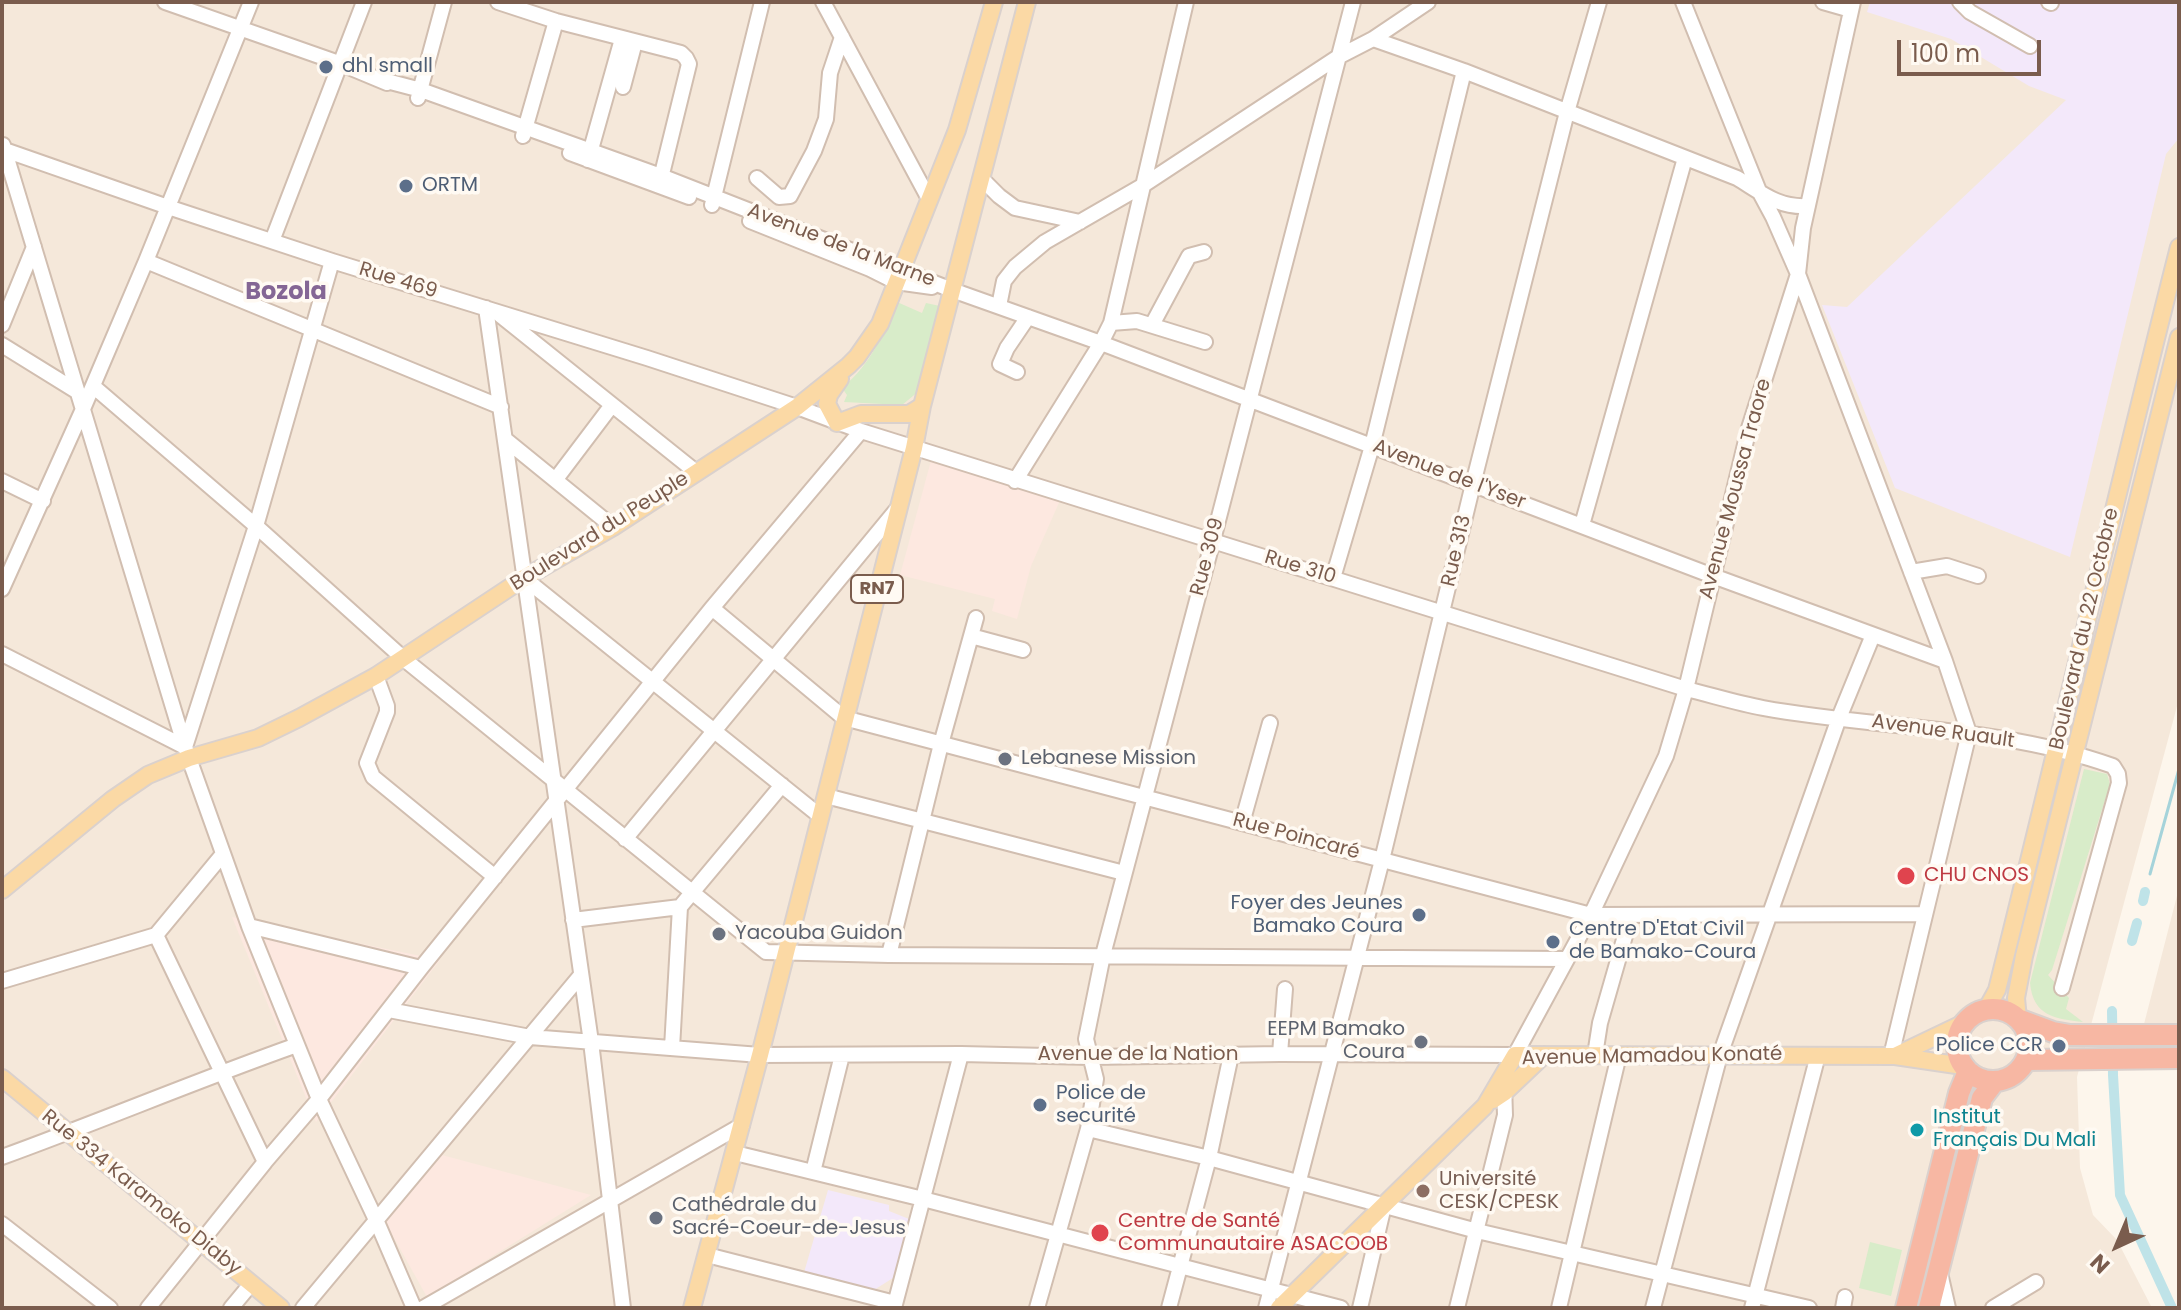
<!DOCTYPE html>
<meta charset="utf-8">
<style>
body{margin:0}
#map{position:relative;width:2181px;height:1310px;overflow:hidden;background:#fdf6ec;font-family:Poppins,sans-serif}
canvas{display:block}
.frame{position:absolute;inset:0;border:4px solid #7a5c4d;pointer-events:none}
.north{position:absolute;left:2077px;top:1206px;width:80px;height:80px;-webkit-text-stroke:6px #fffaf3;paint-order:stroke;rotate:224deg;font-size:22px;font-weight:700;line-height:32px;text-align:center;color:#7a5c4d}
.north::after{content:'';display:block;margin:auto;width:28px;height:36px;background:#7a5c4d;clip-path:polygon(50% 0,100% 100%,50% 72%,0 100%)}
.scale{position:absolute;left:1897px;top:40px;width:144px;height:36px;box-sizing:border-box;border:4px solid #7a5c4d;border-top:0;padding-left:10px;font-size:24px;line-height:28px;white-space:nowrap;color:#7a5c4d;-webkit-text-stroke:6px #fffaf3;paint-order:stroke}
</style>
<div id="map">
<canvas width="2181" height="1310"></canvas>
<div class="frame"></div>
<div class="north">N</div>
<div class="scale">100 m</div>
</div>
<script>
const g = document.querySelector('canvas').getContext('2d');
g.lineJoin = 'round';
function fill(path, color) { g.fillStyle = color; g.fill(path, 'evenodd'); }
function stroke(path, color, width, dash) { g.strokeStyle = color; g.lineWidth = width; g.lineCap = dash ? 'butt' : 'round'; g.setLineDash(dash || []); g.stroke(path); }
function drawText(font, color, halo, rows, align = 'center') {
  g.font = font + ' Poppins,sans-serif'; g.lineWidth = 7; g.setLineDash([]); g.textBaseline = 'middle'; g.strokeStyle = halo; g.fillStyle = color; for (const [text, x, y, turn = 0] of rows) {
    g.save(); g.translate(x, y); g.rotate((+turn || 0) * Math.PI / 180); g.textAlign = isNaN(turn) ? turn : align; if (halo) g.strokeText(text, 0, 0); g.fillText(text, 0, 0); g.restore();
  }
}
fill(new Path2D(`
 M2,2H2179V699L2077,1077L2080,1168L2093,1215L2117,1240L2152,1308H2Z
 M2179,888V1023L2144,1024Z`), '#f5e8da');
fill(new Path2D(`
 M932,457L1062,496L1031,566L1017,619L992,611L995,599L900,575Z
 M232,917L440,960L316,1122Z
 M442,1155L591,1195L427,1297L385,1222Z`), '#fde8e0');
fill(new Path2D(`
 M1870,2H2179V138L2166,154L2070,557L1895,488L1822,305L1847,307L2066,100L2029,86L1951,39L1867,12Z
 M828,1190L889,1205V1211L909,1219L893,1278L866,1295L803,1276Z`), '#f3e8fa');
fill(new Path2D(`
 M897,302L922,313L926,303L940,306L919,391L902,405L844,402L847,395L842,388C872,363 882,336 897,302Z
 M2084,769L2107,774L2110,784L2052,970L2048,975L2069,998L2066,1009L2083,1022C2055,1019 2033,1016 2030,983Z
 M1870,1242L1902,1250L1891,1296L1859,1288Z`), '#d8ecc9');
stroke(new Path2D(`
 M2150,874L2179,769`), '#a5d3da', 3);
stroke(new Path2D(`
 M2143,901L2145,892
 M2132,941L2137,923
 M2112,1011L2113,1075L2120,1195L2172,1308`), '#bfe3e8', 10);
const minor = new Path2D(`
 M165,2L339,63L387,83
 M498,2L556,21L681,53L686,58L689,64L660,182
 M823,2L929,199
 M1683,2L1759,191L1773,217L1798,274L1945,661L1969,733
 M1823,2L1851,10
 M1960,2L1970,12L2030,46
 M2049,2L2051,3
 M1373,39L1464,71L1737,178C1762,193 1778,208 1808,206
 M379,79L421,90L661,176L952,290L1101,343L1713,576L1945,661
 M623,87L635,42
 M418,98L444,2
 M523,136L556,21
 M3,145L185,747L249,926L319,1099L377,1222L414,1308
 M2,149L168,207L332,261L647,358L797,407L861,431L1686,689C1711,695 1737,703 1763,708C1879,729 2001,726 2113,766L2118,774L2119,783L2062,988
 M570,153L689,197
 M588,160L622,39
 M757,178L779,197L790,196L814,151L826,119L830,73L842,37
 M981,178L999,196L1015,208L1080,222
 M712,205L762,2
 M750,221L870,269L896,282L932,287
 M272,241L364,2
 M146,261L501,407
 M999,306L1004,281L1015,267L1045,242L1142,186L1338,57L1373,39L1428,2
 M486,308L591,1042L623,1308
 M500,315L696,472
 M1111,323L1137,321L1205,342
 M2,325L34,247
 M1152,325L1189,256L1204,252
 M2,345L78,392
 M1017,372L1000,364L1007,348L1028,317
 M93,386L256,526L404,659L766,952L889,955L1567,959
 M506,440L613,527
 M556,479L612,405
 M2,481L43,501
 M1015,481L1101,343L1111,323L1186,2
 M1582,525L1685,158
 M1911,572L1947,566L1978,576
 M524,578L820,816
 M1333,578L1372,446L1464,71
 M2,589L83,409L146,261L251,2
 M712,608L844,718L1591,915L1925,914
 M971,636L1023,650
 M2,654L185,747
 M376,676L387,706V712L367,763L373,777L495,877
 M185,747L256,526L332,261
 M826,796L1124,873
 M1242,823L1270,723
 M625,839L898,508
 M573,920L680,907
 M249,926L421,968
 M156,935L265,1162
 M889,955L941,744L976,618
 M2,981L156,935L223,854
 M389,1010L530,1037L760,1055L961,1054L1091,1057L1280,1054L1515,1055L1591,915L1666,756L1686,689L1749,428L1798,274L1803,228L1853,2
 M672,1048L680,907L782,785
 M1280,1054L1285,989
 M1595,1055L1600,1023L1631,915
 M1891,1056L1969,733
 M1088,1129L1209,1158L1477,1231L1809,1308
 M735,1153L923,1199L1341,1308
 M2,1157C101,1121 198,1080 297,1045
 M813,1172L842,1055
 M2,1224L110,1308
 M707,1255L895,1303
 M1940,1273L1948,1308
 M148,1308L265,1162L319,1099L421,968L712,608L861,431
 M231,1308L251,1284
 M303,1308L581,975
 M423,1308L742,1125
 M894,1308L961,1054
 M1037,1308L1088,1129L1096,1079L1086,1039L1103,955L1213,540L1353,2
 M1169,1308L1209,1158L1231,1055
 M1266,1308L1382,860L1473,484L1567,112L1599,2
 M1360,1308L1384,1206
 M1457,1308L1505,1115L1504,1084
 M1559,1308L1619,1055
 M1653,1308L1720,1055L1839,718L1873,635
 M1752,1308L1818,1055
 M1843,1308L1845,1297
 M1993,1308L2036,1282`);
const major = new Path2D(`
 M840,379L829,395L827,404L837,423L861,414H909L922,406
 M2,890L113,799L148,775L189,758L258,738L299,718L376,676L524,578L613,527L797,407L848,366L857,357L880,324L957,130L994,2
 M1986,1010L1997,990C2059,743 2116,494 2179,247
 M2018,1019L2016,998L2024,956L2179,337
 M1897,1055L1964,1023
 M2,1078L281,1308
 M1493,1100L1505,1092L1544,1055
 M692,1308L760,1055L914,448L922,406L1027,2
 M1279,1308L1485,1106L1515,1055L1895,1056L1963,1066`);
const highway = new Path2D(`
 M1957 1045a36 36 0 1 1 72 0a36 36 0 1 1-72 0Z
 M2018,1019L2053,1032L2070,1035H2179
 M2026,1060L2179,1058
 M1906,1308L1959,1093L1968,1071
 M1929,1308L1982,1098L1995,1081`);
stroke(minor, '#d1beb0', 18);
stroke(major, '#dad1cd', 20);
stroke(highway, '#dad1cd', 24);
stroke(minor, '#fff', 14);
stroke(major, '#fbd9a5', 16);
stroke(highway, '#f7b7a3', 20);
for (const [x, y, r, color] of [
 [326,67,8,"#5c6f8a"],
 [406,186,8,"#5c6f8a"],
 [1005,759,8,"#6b7280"],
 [1906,876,10,"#e0444e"],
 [1419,915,8,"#5c6f8a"],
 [719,934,8,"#6b7280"],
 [1553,942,8,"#5c6f8a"],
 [1421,1042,8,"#6b7280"],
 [2059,1046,8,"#5c6f8a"],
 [1040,1105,8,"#5c6f8a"],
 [1917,1130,8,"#0f9aa8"],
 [1423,1191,8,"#8d6e63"],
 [656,1218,8,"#6b7280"],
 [1100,1233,10,"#e0444e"]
]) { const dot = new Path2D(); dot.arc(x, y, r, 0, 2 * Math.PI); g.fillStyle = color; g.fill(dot); stroke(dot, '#fffaf3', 3); }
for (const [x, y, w] of [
 [877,589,52]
]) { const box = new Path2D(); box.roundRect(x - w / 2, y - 14, w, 28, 6); g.fillStyle = '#fffaf3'; g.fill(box); stroke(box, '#7a5c4d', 2); }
drawText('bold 18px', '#7a5c4d', null, [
 ["RN7",877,589]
]);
drawText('20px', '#4e5e75', '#fffaf3', [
 ["dhl small",342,67],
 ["ORTM",422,186],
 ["Foyer des Jeunes",1403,904,"right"],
 ["Bamako Coura",1403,927,"right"],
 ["Centre D'Etat Civil",1569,930],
 ["de Bamako-Coura",1569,953],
 ["Police CCR",2043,1046,"right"],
 ["Police de",1056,1094],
 ["securité",1056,1117]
], 'left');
drawText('20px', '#7a5c4d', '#fffaf3', [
 ["Avenue de la Marne",841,246,21],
 ["Rue 469",398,281,17],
 ["Avenue de l'Yser",1449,475,21],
 ["Avenue Moussa Traore",1736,489,-75],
 ["Boulevard du Peuple",600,532,-32],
 ["Rue 313",1457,551,-77],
 ["Rue 309",1208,557,-75],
 ["Rue 310",1300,568,17],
 ["Boulevard du 22 Octobre",2085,629,-77],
 ["Avenue Ruault",1943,732,8],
 ["Rue Poincaré",1296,837,15],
 ["Avenue de la Nation",1138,1055],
 ["Avenue Mamadou Konaté",1652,1057,-1],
 ["Rue 334 Karamoko Diaby",141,1193,39]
]);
drawText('20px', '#5b616d', '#fffaf3', [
 ["Lebanese Mission",1021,759],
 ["Yacouba Guidon",735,934],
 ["EEPM Bamako",1405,1030,"right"],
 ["Coura",1405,1053,"right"],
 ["Cathédrale du",672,1206],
 ["Sacré-Coeur-de-Jesus",672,1229]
], 'left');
drawText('20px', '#be3a42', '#fffaf3', [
 ["CHU CNOS",1924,876],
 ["Centre de Santé",1118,1222],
 ["Communautaire ASACOOB",1118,1245]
], 'left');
drawText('20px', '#0d838f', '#fffaf3', [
 ["Institut",1933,1118],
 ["Français Du Mali",1933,1141]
], 'left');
drawText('20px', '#785e54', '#fffaf3', [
 ["Université",1439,1180],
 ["CESK/CPESK",1439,1203]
], 'left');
drawText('bold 24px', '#846695', '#fffaf3', [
 ["Bozola",286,293]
]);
</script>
